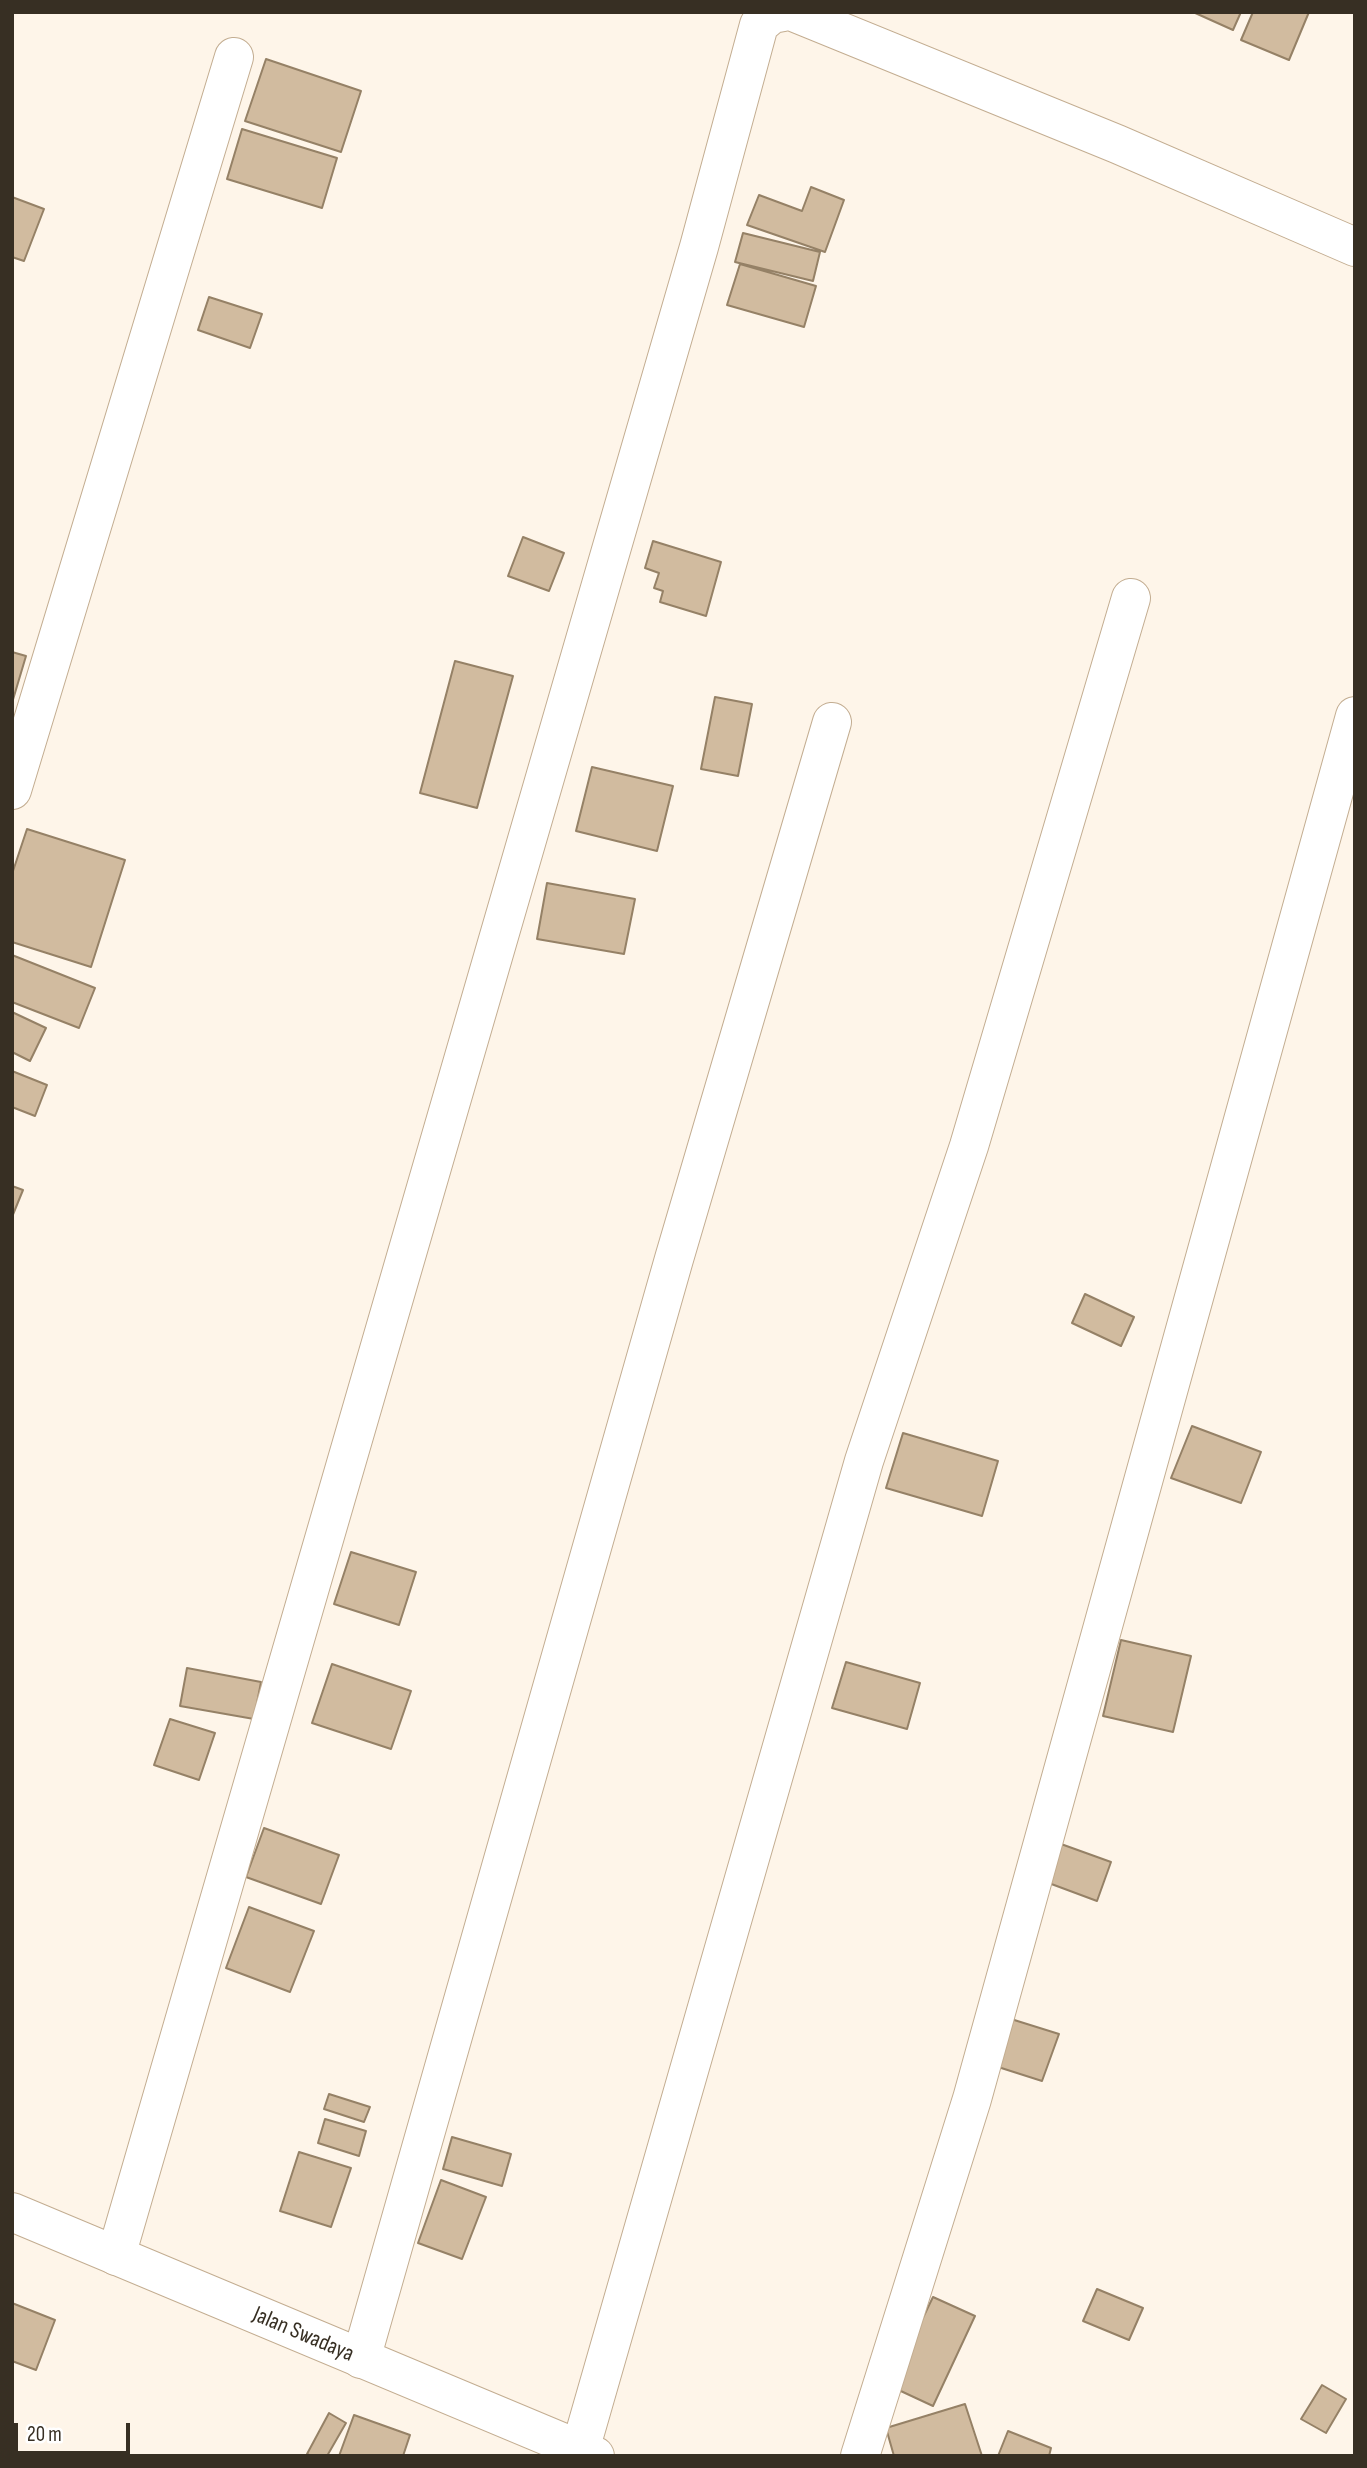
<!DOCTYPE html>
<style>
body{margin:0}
#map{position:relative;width:1367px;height:2468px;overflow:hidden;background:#fef5e9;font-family:"Sofia Sans Condensed",sans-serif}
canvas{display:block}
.frame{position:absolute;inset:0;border:14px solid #372f23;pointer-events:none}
.scale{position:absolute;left:14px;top:2423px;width:116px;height:32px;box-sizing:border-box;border:4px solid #372f23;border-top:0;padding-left:9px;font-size:21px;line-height:24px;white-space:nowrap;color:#372f23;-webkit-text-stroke:5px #fff;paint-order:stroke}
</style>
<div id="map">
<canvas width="1367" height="2468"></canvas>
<div class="frame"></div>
<div class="scale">20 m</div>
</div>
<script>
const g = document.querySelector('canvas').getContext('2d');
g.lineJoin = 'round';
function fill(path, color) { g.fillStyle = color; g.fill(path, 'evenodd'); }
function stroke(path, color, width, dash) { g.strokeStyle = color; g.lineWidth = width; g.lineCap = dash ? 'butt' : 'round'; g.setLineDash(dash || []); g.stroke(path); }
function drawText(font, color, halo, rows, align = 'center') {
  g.font = font + ' "Sofia Sans Condensed",sans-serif'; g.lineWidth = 6; g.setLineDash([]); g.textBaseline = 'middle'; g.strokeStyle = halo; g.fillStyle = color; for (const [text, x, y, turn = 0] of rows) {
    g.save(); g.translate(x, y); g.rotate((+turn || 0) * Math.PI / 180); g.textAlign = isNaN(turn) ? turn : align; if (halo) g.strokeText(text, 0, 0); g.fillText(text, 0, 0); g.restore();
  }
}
const building = new Path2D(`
 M1193,12H1241L1233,30Z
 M1253,12H1309L1289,60L1241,40Z
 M266,59L361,91L341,152L245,121Z
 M242,129L337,158L322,208L227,179Z
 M811,187L844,200L825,252L747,225L759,195L802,211Z
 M12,197L44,209L24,261L12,257Z
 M743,233L820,252L813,281L735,262Z
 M740,264L816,286L804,327L727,305Z
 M209,297L262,314L250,348L198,330Z
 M523,537L564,553L549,591L508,576Z
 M653,541L721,562L706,616L660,602L663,591L654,588L659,573L645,568Z
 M12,652L26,656L12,703Z
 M455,661L513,676L477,808L420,793Z
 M715,697L752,704L738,776L701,769Z
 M592,767L673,786L657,851L576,831Z
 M27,829L125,860L91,967L12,942V874Z
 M547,883L635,899L624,954L537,939Z
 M12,955L95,988L79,1028L12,1002Z
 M12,1012L46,1028L30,1061L12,1052Z
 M12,1071L47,1085L35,1116L12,1107Z
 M12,1186L23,1190L12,1217Z
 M1085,1294L1134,1317L1121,1346L1072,1323Z
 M1192,1426L1261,1452L1241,1503L1171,1478Z
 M903,1433L998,1461L982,1516L886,1488Z
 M351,1552L416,1572L399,1625L334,1604Z
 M1121,1640L1191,1656L1173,1732L1103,1716Z
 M846,1662L920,1683L907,1729L832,1708Z
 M332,1664L411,1691L391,1749L312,1723Z
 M187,1668L261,1682L254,1719L180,1706Z
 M170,1719L215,1733L199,1780L154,1765Z
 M264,1828L339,1855L321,1904L246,1877Z
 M1061,1844L1111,1862L1097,1901L1046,1882Z
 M249,1907L314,1931L290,1992L226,1968Z
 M1011,2019L1059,2034L1042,2081L995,2066Z
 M329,2094L370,2107L364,2122L324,2109Z
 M325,2119L366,2131L359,2156L318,2143Z
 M452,2137L511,2154L502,2186L443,2169Z
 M299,2152L351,2168L331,2227L280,2211Z
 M441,2180L486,2197L462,2259L418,2243Z
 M1097,2289L1143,2308L1129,2340L1083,2321Z
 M933,2297L975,2316L933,2406L890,2386Z
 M12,2303L55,2320L36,2370L12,2361Z
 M1322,2385L1346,2399L1326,2433L1301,2419Z
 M965,2404L982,2456H894L886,2428Z
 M329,2413L346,2423L327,2456H311L307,2454Z
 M354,2415L410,2435L403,2456H339Z
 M1008,2431L1051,2448L1049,2456H998Z`);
fill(building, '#d1bb9f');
stroke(building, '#958166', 2);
const street = new Path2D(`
 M793,12L1117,144L1355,247
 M12,790L234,57
 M116,2256L699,247L759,25L772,14L783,12
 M361,2359L674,1259L832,722
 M580,2450L864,1461L969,1146L1131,598
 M860,2456L972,2099L1355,716`);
const secondary = new Path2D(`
 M12,2212L595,2456`);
stroke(street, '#c3ad91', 40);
stroke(secondary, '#c3ad91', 40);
stroke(street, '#fff', 38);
stroke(secondary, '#fff', 38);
drawText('23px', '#372f23', '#fff', [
 ["Jalan Swadaya",303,2335,23]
]);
</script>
